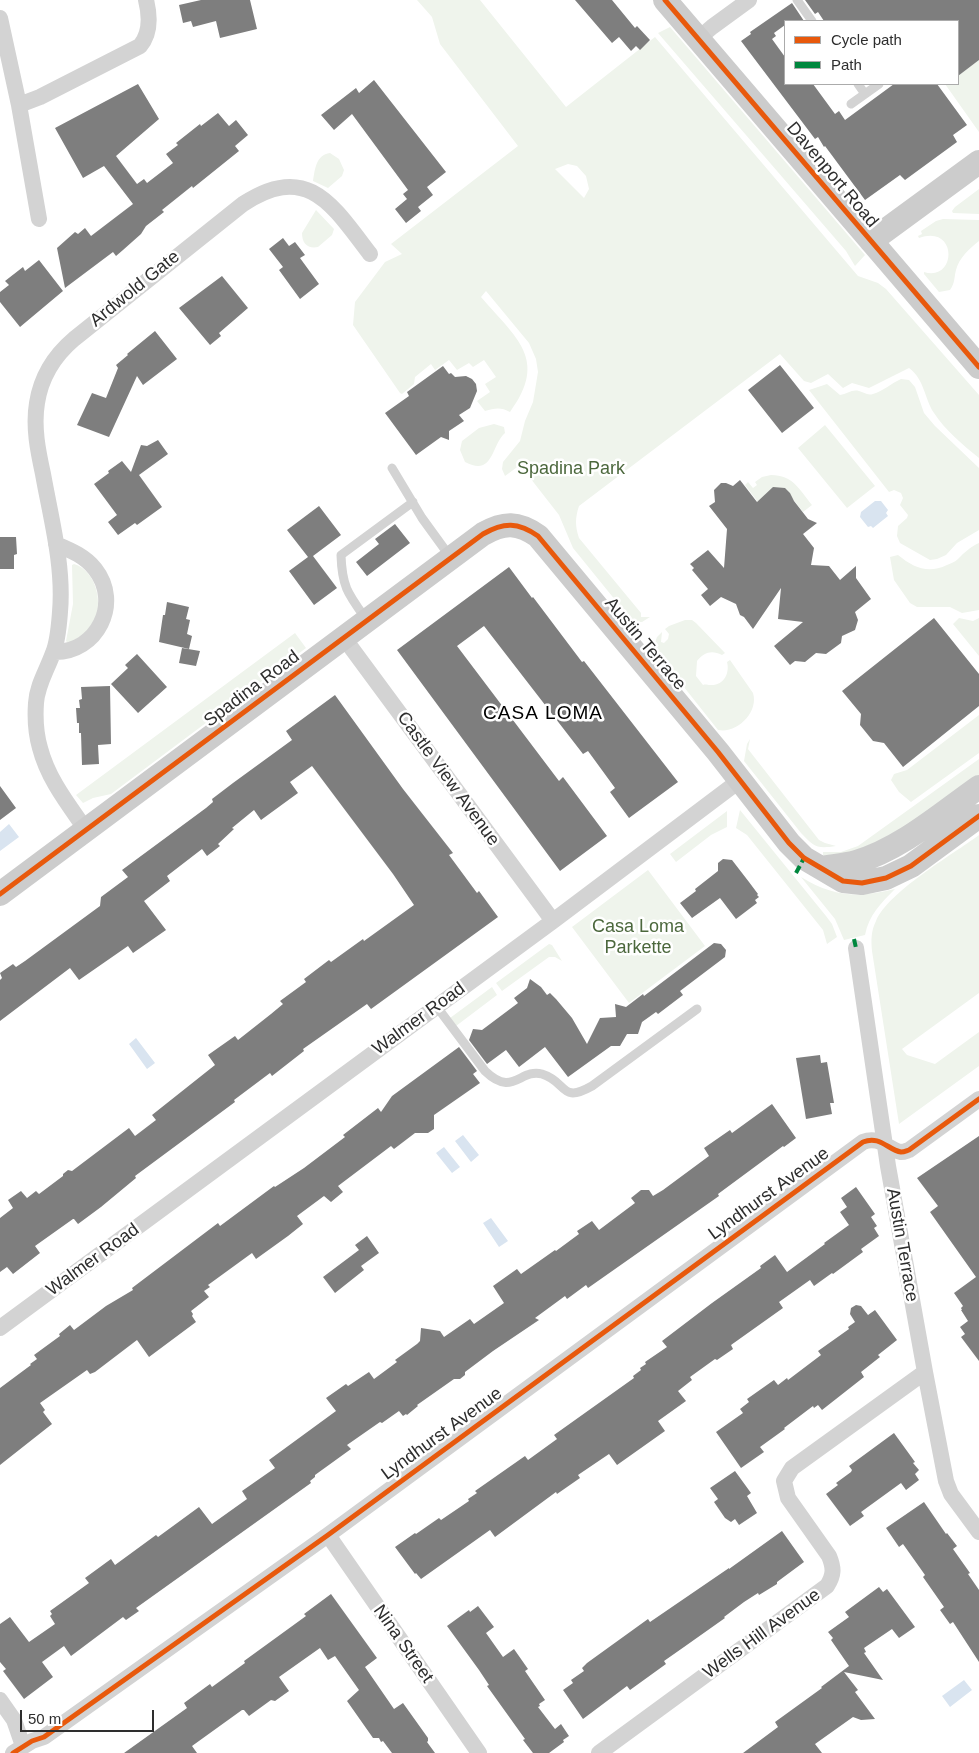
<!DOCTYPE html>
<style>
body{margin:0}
#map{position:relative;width:979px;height:1753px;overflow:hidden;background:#fff;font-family:Arial,sans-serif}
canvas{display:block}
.legend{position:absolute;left:784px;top:20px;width:175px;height:65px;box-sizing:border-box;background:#fff;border:1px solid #ababab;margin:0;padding:6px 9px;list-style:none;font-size:15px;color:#2e2e2e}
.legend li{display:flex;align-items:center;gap:10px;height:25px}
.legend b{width:25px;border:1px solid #ababab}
.scale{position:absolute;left:20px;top:1710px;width:134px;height:22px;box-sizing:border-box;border:2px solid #2e2e2e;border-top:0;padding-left:6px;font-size:15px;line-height:18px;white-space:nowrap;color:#2e2e2e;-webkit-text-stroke:4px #fff;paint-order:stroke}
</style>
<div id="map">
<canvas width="979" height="1753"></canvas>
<ul class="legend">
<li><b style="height:6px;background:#e8590c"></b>Cycle path</li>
<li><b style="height:6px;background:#00873e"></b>Path</li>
</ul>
<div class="scale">50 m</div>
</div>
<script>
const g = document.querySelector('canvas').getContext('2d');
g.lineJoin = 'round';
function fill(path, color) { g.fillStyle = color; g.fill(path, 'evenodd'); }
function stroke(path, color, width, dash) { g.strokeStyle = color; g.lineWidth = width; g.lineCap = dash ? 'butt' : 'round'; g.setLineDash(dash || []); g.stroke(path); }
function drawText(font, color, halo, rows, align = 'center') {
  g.font = font + ' Arial,sans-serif'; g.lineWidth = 5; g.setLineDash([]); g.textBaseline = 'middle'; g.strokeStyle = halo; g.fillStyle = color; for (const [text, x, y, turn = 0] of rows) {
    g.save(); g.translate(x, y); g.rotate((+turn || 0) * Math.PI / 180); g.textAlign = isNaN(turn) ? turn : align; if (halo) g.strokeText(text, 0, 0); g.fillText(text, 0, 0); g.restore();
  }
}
fill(new Path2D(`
 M417,0H480L566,107L655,37L858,276L878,283L886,289L979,395V458C963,445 945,430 934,413C924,398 925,380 909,368L869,388L852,383L843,388L828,374L811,383L804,381L780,354L579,506C575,518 575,526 579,538L641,613V617H650L642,622H633L573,548L559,515L520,465L505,476L502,469L503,462L520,441L525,421L533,402L538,372L536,359L529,343L486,291L481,297C516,338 549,359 510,412C501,407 495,408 485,411L477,401L490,392L485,384L496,377L484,360L473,367L469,363L457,370L449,360L435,370L431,364L415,377L414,384L402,394L400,393L353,325L355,302L385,262L402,254L391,244L518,146L440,44L432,17ZM568,164L577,166L586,176L589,189L584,198L555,169Z
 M670,27L865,255L855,266L846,251L658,33Z
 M979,60V132L945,84H958V76Z
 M330,153L339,159L344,170L342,176L328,188L313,181C315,169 316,155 330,153Z
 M979,189V214L953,213L952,211L955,207Z
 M316,210L334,229L332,235L318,247C308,249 302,244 302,233Z
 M943,219L979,220V241C969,249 959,258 956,270C954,278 955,283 950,290L939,292L924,274V272C957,282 958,224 919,238L918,236L922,234L921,231L936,221Z
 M901,379L909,380L915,387L924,413L935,426L979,468V530L957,543L946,555L937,559L930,560L900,543L897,536L898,526L907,518L908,515L900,505L903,498L901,493L894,490L889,492L809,390L827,384L840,395C847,394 852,389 859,391C864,392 867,396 873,394C883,391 892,383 901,379Z
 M494,424L504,427L505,433C491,445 494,477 465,462L460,450L462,441L479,428Z
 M825,425L875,486L847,508L798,448Z
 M771,475C793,475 799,489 812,505L803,512L789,494L764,510L745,485L748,482L753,488L757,485L755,482L762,477Z
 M979,543V610L962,613L950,607H917L910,603L894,580L890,557L898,555C914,568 928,574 947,565C951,563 955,562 958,559C965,552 970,547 979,543Z
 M74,564C97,571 104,605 93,624C88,633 77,639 68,643L66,641L73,604L72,565Z
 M959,618L973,621L979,618V656L953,624Z
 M685,620H692L696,623L725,653L722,655C712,650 704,652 697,661L696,676L703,685C705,684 708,685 710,685C724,686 730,673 727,662L730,660L753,693C759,712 737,734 718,730L653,648L657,637L662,632L661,642L664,643L668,639L669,634L665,629L669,626Z
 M295,633L306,648L111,794L93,798L83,803L76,795Z
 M979,715V753L911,802L899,792L891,780L894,774L907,770Z
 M750,739L748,749L819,840L825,843L836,846C817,849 814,847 801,833L744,761L747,744Z
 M979,759V775L868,852L828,858L823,855V852H841L858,846Z
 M740,810L826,916L832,924L837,937L827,944L823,930L747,835L736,828Z
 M727,811V827L711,835L676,862L670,854Z
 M979,835V993L902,1049L907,1055L935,1064L979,1032V1066L899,1124L872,951C871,940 871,931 876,921C888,892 952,855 979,835Z
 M648,870L705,946L629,1003L572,927Z
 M801,877C833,897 859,898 895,889C881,903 869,915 865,935L844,940L835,919Z
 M549,944L552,945L562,961L555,957H549L502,991L496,983Z
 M492,987L497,995L456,1026L450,1018Z`), '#eff4ec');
fill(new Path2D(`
 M875,501H881L888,510L886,513L888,516L873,528L871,526L868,527L860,517L861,512Z
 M9,824L19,837L0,851V832Z
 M136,1038L155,1063L147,1069L129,1044Z
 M463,1135L479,1155L471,1162L455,1141Z
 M444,1147L460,1167L452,1173L436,1153Z
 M491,1218L508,1241L499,1247L483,1223Z
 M964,1680L972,1690L950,1707L942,1696Z`), '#d9e4f0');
fill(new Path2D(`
 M201,0H250L257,29L220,38L216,21L193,27L191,21L183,23L179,5Z
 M575,0H612L635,28L637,26L650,40L640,50L636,46L631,51L619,37L612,43Z
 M805,0H979V60L958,76V21H824L818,12L815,14Z
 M792,3L804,21H785V25L774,33L776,36L772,39L785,57V84H813L835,114L839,111L845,120L894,84H937L967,125L953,135L957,142L905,180L900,175L865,200L825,146L824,147L818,137L815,139L741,41L751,34L750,32Z
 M374,80L446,172L427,187L433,195L418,207L421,211L406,223L395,209L407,199L403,194L408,190L352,114L334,130L321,115L356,88L359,93Z
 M138,84L159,119L116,156L137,184L144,179L147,183L173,163L166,154L178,145L176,143L200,124L201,126L218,113L229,126L236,120L248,135L235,146L239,151L193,188L192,186L162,210L164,212L146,226L141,234L123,250L116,256L113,252L65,288L57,248L75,232L78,234L85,228L91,236L133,204L104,166L83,178L55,128Z
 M283,238L289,246L295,242L305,255L300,258L319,284L300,299L279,270L283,267L269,249Z
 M39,260L63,291L20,327L0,302V292L9,285L5,281L23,267L25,271Z
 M222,276L248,308L219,333L221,336L210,345L179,308Z
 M155,331L177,359L143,385L137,376L109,437L77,425L92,393L106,398L118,368L116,365L128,355L127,354Z
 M780,365L814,408L782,433L748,390Z
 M443,366L449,374L451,373L455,377L466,376L472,379L476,384L477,391L470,408L459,415L464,421L449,431V440L441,437L416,455L385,413L409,396L407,392Z
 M158,440L168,454L139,475L162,507L137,525L135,523L118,535L108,522L117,515L94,484L109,473L108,471L122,461L131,472L141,445L147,446Z
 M740,480L757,502L773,487L785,488L790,493L794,501L808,519L817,523L803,534L814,548L811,565L829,566L840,580L856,566V578L871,599L855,612L858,620L855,630L842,636L841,643L826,654L816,653L805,662L795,661L790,665L774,646L803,622L778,619L781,588L753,629L744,617L740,615L736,604L721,597L710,606L701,595L708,589L692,570L694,568L690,564L708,550L724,568L727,529L709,506L715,502L714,490L721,483H726L733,486Z
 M319,506L341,535L313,556L337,588L314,605L289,571L308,557L287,530Z
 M395,524L410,543L367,576L356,562L379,544L375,539Z
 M0,537H16L17,554L14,555V569H0Z
 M509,567L532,598L533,597L582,662L584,661L678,782L629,818L610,792L615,788L588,751L583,754L484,626L457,646L559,781L563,777L607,836L560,871L397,650Z
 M167,602L189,607L186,619L190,620L187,634L192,636L189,649L159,642L163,615H165Z
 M934,618L979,674V706L903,767L884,743L873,741L860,725L861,714L842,691Z
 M182,648L200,651L196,666L179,663Z
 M137,654L167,687L138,713L111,684L128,668L125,665Z
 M110,686L111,744L98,745L99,764L82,765L81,733H79V723H77L76,708H80L79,700L82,699L81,687Z
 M335,695L403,789L453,853L449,855L477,893L479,891L498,917L371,1009L367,1004L303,1049L304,1051L272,1076L270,1073L234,1100L235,1102L135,1176L136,1178L101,1207L78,1224L74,1219H73L35,1246L40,1253L13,1274L7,1267L0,1272V1218L13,1208L8,1200L21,1191L27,1198L36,1191L39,1194L63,1176V1174L68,1170L72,1171L129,1128L135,1136L156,1120L152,1115L215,1065L208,1055L235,1036L238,1040L271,1014L283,1004L280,1001L306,982L304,979L329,960L331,962L363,939L364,941L414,905L393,874L312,766L290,782L298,793L261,820L254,810L232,828L234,829L218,844L220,846L207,856L202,849L167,876L170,881L144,901L166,930L133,953L128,946L79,980L70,968L0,1021V980L2,978L0,973L13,964L16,967L25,961L100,906L101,897L128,877L122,870L206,808L213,802L212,799L233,783L292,740L286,731Z
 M0,786L16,808L0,820Z
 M723,859L732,860L749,882L758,894L757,895L759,897L755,900L757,903L736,919L720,898L692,918L680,903L696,891L695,889L718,871V863Z
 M714,943L721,944L726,950L725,957L680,991L683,995L658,1014L656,1012L642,1022L638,1034H627L620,1046H611L568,1077L545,1047L519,1067L506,1050L487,1064L469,1040L473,1029L482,1030L518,1003L514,998L527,988L530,979L541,987L547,995L550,993L556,999L572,1018L587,1044L600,1018L616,1017L615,1004L626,1007L643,994L644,996Z
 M459,1047L477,1071L473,1074L480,1083L434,1115V1129L428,1133H415L394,1149L391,1146L338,1186L343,1192L331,1202L324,1196L297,1216L303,1224L288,1236L256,1259L252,1253L208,1285L210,1287L204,1291L209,1297L191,1311L193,1314L192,1316L196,1322L149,1357L137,1340L95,1372L90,1374L87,1370L40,1403L45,1410L43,1412L52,1424L0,1465V1388L31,1365L30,1364L37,1359L34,1355L60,1336L59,1334L70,1325L74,1330L106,1306L133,1290L132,1288L218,1223L220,1226L274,1186L275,1187L304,1168L345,1137L343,1135L378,1108L381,1112L392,1096Z
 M820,1055L821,1063L827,1062L834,1103H830L832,1114L806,1119L796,1058Z
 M772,1104L796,1138L784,1147L783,1146L718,1194L719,1196L588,1288L586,1285L567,1299L565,1296L535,1318L539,1320L493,1351L465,1372V1375L460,1379H454L417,1405L418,1406L407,1415L406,1414L403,1416L399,1411L382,1423L380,1422L347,1445L351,1449L315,1475V1477L310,1481L311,1483L136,1608L139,1611L126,1620L123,1617L71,1656L64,1646L42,1662L53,1677L24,1699L3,1671L6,1669L0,1662V1624L10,1617L29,1642L55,1624L50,1616L52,1614L50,1611L89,1583L85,1578L111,1559L115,1565L156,1535L158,1537L199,1507L212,1524L247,1499L242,1491L275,1468L269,1460L336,1411L326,1398L346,1384L348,1386L369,1372L374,1379L397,1362L395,1360L417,1344L420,1341L421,1328L440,1331L444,1337L470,1319L474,1324L504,1303L493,1286L517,1269L521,1274L555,1250L556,1251L579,1234L577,1231L592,1221L599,1230L635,1203L631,1198L641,1190H649L653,1196L663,1190L709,1156L704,1148L730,1130L732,1133Z
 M979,1136V1361L961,1337L965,1334L960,1327L968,1321L961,1310H962L961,1308L963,1306L954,1293L976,1277L930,1212L938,1206L917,1178Z
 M856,1187L875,1214L871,1217L877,1226L874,1228L879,1236L861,1249L863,1252L833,1274L832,1273L814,1286L810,1280L779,1302L783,1308L731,1345L733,1349L717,1360L715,1359L690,1377L692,1380L678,1391L686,1401L658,1421L665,1431L617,1465L609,1454L578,1475L580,1478L557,1494L556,1492L495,1537L490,1530L421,1579L416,1573L415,1574L395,1547L415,1533L416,1534L439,1518L441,1520L469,1501L468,1499L477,1493L475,1491L525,1456L528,1460L557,1439L554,1435L634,1378L633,1376L641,1370L640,1368L646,1364L645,1362L667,1347L662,1341L712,1303L761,1268L760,1266L775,1255L787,1272L825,1244L824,1243L849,1225L840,1212L847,1207L841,1198Z
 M367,1236L379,1253L361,1266L364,1270L335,1293L323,1277L359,1250L355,1245Z
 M856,1305L861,1306L868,1315L875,1310L897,1340L878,1355L880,1357L861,1372L864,1377L822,1410L818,1405L814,1408L813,1406L784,1428L785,1429L760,1447L764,1452L741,1468L716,1432L743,1413L740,1409L749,1402L747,1399L774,1380L778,1385L787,1378L788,1380L821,1355L818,1351L849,1329L848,1327L855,1322L850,1314L851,1308Z
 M894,1433L915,1462L913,1463L919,1470L915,1474L919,1480L906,1490L901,1483L861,1512L864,1516L850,1526L826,1494L838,1485L836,1483L851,1472L852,1470L849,1466Z
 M735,1471L751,1493L747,1496L757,1513L739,1525L735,1519L731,1522L725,1518L714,1502L718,1499L710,1488Z
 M924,1502L946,1534L947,1533L957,1546L953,1549L970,1573L968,1574L979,1590V1662L953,1622L950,1624L940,1610L944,1607L923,1577L925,1575L903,1544L899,1547L886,1528Z
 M782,1531L804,1562L777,1582V1584L759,1595L758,1593L744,1602L724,1617L725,1618L684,1647L664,1661L666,1664L630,1690L627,1686L583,1719L563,1690L573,1683L571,1680L584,1671L582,1668L587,1663L648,1619L650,1622L729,1568V1569Z
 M879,1587L883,1592L887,1589L915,1627L899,1638L892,1629L864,1648L866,1652L864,1653L883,1680L844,1672L858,1690L855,1692L875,1719L861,1720L853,1717L815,1744L822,1753H743L778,1727L775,1722L822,1688L821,1687L849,1666L831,1640L833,1638L828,1632L849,1617L845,1612Z
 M331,1594L377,1658L365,1667L394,1709L403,1703L428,1738V1741L427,1742L435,1753H392L383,1741L381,1742L379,1738H373L347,1701L359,1690L335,1656L328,1660L320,1648L279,1677L289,1691L275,1701L271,1700L249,1716L244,1710H242L192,1746L197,1753H124L187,1708L184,1703L210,1684L212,1687L245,1663L244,1661L306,1616L304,1614Z
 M478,1606L494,1627L486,1633L503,1657L514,1649L528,1669L525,1671L545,1700L539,1704L540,1706L538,1707L555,1729L561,1724L569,1736L563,1740L564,1742L549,1753H533L523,1740L525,1739L487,1686L489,1685L479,1670L447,1626L469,1610L470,1612Z`), '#7e7e7e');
stroke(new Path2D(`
 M797,0L812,21
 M858,84L865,94
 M851,104L879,84
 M392,468L422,518L451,558
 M366,619C348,594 342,587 341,555L413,502
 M437,1007L485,1071C513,1098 520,1068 542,1074C568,1082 560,1104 592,1086L697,1009`), '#d3d3d3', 9);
stroke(new Path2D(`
 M0,18L19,105L39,219
 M698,39L712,27L749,0
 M19,105L40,97L140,46C151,33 150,16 146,0
 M344,638L553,921
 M54,652C97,653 122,603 95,569C85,556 70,550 56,544
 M86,830C68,804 48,779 40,748C36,734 35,717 36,703C37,685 47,670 53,653C58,641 59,625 60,612C64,566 51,519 43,474C38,451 33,427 37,403C41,377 54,356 74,339L243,204C308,161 333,206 370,254
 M856,948L888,1166L925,1372L946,1481L951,1494L979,1532
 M0,1328L553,921L739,781
 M328,1535L479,1753
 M0,1700L14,1720L23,1746
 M13,1753L32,1741L44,1737L328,1535L863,1142C880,1135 888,1150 901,1152C904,1152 906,1151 909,1150L979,1099
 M599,1753L827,1586C834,1575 834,1568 829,1556L788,1498L784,1481L792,1468L925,1372`), '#d3d3d3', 16);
stroke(new Path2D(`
 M665,0L979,367
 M871,241L979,162
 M822,868C833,866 845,865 856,862C901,849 942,813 979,787
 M0,894L483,534C504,522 518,522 538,536L718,752L789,843L804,858L843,881L862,883L886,878L911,866L979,816`), '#ccc', 24);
stroke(new Path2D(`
 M796,873L804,858
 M854,939L856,948`), '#00873e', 4, [8, 4]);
stroke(new Path2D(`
 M665,0L979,367
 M0,894L483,534C504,522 518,522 538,536L718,752L789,843L804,858L843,881L862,883L886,878L911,866L979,816
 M13,1753L32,1741L44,1737L328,1535L863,1142C880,1135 888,1150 901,1152C904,1152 906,1151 909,1150L979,1099`), '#e8590c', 5);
drawText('18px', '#2e2e2e', '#fff', [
 ["Davenport Road",832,175,50],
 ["Ardwold Gate",135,289,-39],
 ["Austin Terrace",645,644,50],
 ["Spadina Road",252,689,-37],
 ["Castle View Avenue",448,779,54],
 ["Walmer Road",419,1019,-36],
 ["Lyndhurst Avenue",769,1194,-36],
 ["Austin Terrace",902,1245,80],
 ["Walmer Road",93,1260,-36],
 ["Lyndhurst Avenue",442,1434,-36],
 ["Wells Hill Avenue",762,1634,-36],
 ["Nina Street",403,1644,55]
]);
drawText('18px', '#4c683d', '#fff', [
 ["Spadina Park",571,469],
 ["Casa Loma",638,927],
 ["Parkette",638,948]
]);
g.letterSpacing = '1px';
drawText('19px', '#000', '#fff', [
 ["CASA LOMA",543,714]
]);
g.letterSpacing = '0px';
</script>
